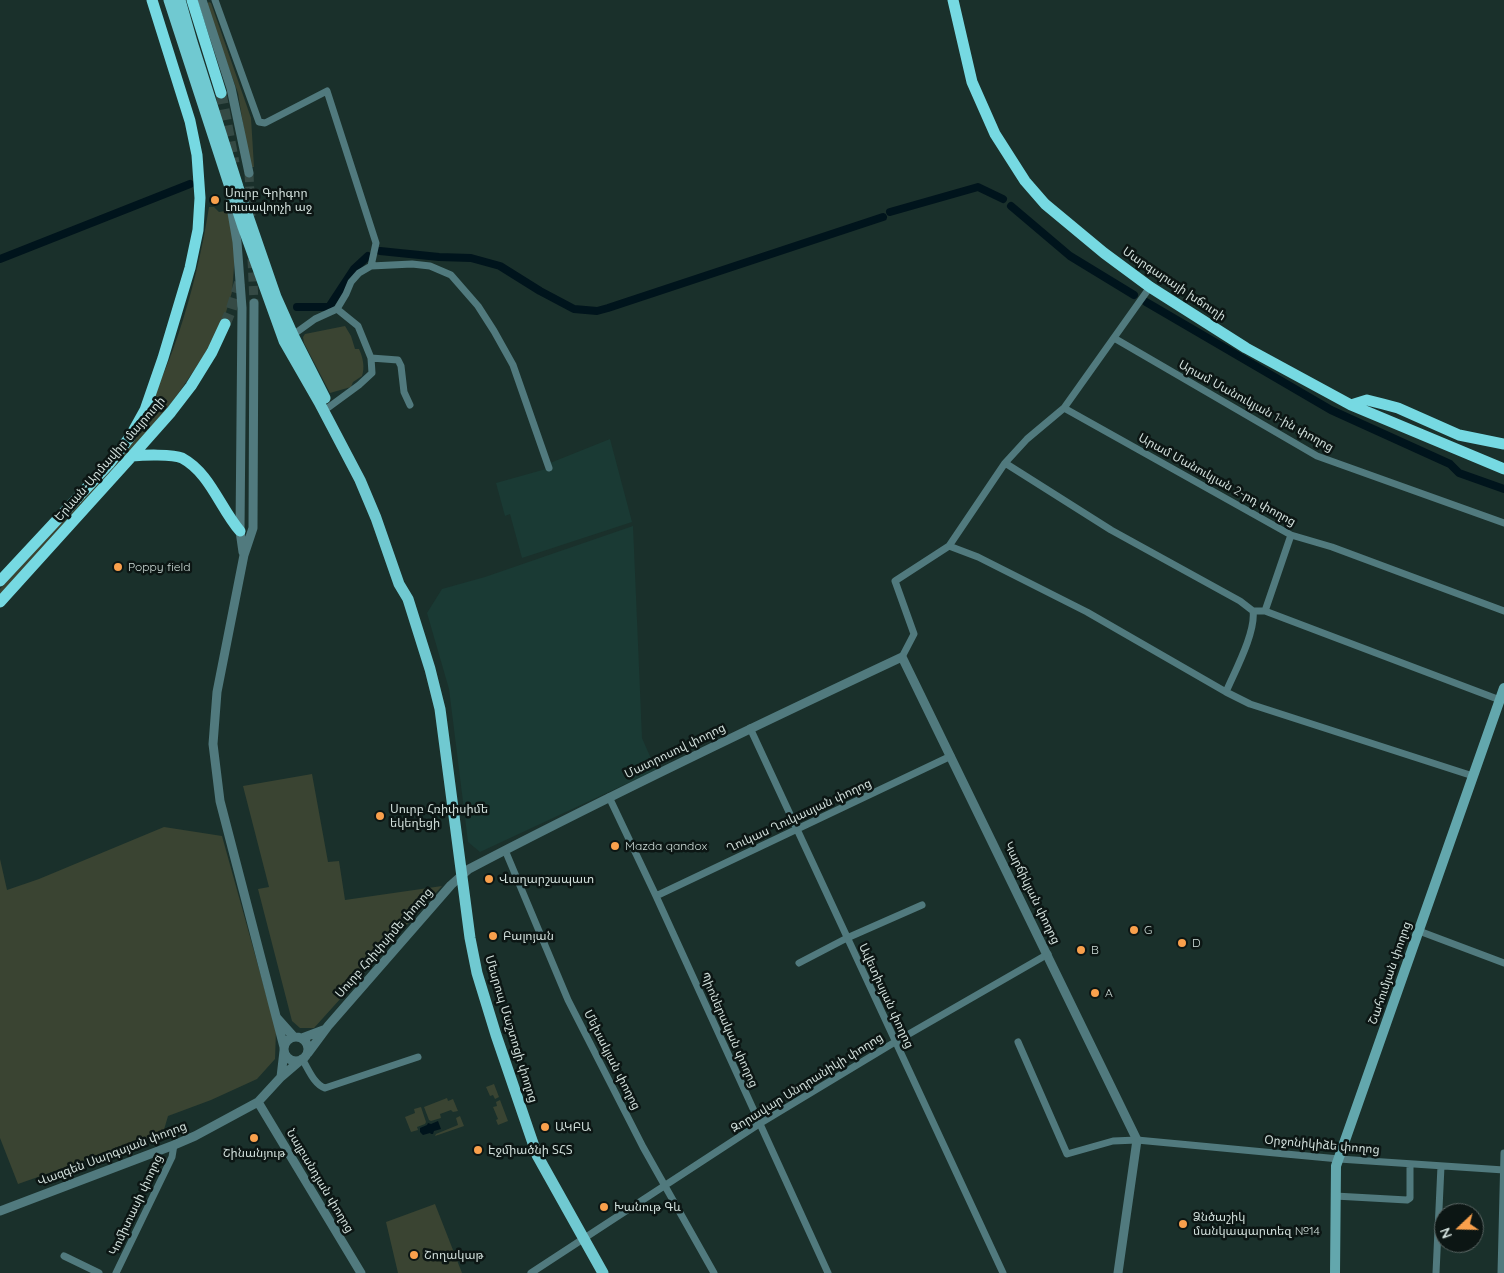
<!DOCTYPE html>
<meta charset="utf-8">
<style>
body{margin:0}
#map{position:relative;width:1504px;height:1273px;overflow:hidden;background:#1a302b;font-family:Quicksand,sans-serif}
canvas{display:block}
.north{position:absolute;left:1434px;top:1203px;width:50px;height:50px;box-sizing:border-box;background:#0c1614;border:1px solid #5b6664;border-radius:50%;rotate:249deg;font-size:14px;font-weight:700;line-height:20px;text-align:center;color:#d1dfdb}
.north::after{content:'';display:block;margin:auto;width:18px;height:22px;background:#f9a04c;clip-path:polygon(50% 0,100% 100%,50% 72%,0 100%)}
</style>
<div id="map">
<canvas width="1504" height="1273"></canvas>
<div class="north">N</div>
</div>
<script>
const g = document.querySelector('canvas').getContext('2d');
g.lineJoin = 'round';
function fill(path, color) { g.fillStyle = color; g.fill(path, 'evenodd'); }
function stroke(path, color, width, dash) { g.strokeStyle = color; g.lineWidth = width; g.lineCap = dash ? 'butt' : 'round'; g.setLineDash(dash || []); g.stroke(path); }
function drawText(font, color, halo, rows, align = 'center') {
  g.font = font + ' Quicksand,"Noto Sans Armenian",sans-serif'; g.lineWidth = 5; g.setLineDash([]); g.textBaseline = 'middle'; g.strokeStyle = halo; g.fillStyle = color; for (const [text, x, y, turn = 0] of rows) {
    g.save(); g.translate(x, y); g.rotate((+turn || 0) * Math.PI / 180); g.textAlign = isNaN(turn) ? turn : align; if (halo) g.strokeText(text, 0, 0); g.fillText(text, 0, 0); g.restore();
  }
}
fill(new Path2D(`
 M610,439L632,522L522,558L510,514L505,516L496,483L546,469L545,465Z
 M633,526L642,738L656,770L480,852L468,842L449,689L427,613L442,589L485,577Z`), '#1a3a34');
fill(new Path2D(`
 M209,2L211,3L251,118L254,167H250L238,93L206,5Z
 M209,207H214L219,212L225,211L230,214L235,255L232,292L224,319L205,354L180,391L152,429L0,596V589C27,559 55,529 82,498C94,485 109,471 120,456C168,386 196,290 209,207Z
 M345,326L351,336L355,349H359C363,357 365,368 362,376L353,382L351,387L330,393L304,343L303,337L305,334Z
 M312,774L328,862L339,861L345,900L442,886L314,1028H300L292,1021L258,889L269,887L243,786Z
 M164,827L222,836L276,1030L275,1059L257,1079L211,1100L168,1116L163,1133L18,1184L0,1138V859L7,890L39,879Z
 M494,1084L499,1097L495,1099L493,1095L490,1096L486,1087Z
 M447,1098L448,1101L453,1099L458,1111L453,1112L451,1110L440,1114L441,1118L431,1121L429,1120L424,1107Z
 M500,1100L508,1121L498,1125L496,1120L498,1119L493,1107L497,1106L496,1102Z
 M421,1107L426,1122L425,1124L417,1127L418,1130L411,1132L405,1117L415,1113L414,1109Z
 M460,1116L464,1126L435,1136L436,1134L458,1125L456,1118Z
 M435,1204L462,1273H398L386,1222Z`), '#3a4432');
fill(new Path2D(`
 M438,1121L441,1129L434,1131L433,1134H431L430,1133L423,1135L420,1132V1128L427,1125L428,1123L431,1124Z`), '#00141c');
stroke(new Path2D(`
 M1011,206L1070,256L1134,295
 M890,212L978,187L1003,199
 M380,251L439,257L471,258L500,266L540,291L574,309L597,311L608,308L883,217
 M0,259L190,184
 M1146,302L1331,410L1450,464L1459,473L1504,489
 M297,307H329L354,269L368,256`), '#00141c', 8);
stroke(new Path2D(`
 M249,173L251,216
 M252,259L254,303`), '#354a45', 9, [9, 4.5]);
stroke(new Path2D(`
 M221,93L234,163
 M225,324L231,310L240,281`), '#354a45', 11, [11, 5.5]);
stroke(new Path2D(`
 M215,0L259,122L265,123L327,91L376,243L371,266L359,273L351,282L346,294L337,309L315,319L290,337
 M371,266L412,264L430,266L451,275L478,306L494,331L513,365L549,468
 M1114,338L1317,456L1504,523
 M371,358L398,360L401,366L404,392L410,405
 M329,407L359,385L372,373L371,358L358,326L337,309
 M1064,408L1291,535L1332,547L1504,611
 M1005,463L1111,530L1240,601L1253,611H1265L1500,700
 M949,546L978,557L1087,612L1226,692L1250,704L1473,776
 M1265,611L1291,535
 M902,657L914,634L895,581L949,546L1005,463L1027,439L1064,408L1150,287
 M1226,692C1235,671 1256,632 1253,611
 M750,728L1003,1273
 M609,797L656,896L828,1273
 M505,850L568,1000L643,1147L714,1273
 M656,896L951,756
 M1419,931L1504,963
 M799,963L847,938L922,905
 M1018,1042L1067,1154L1113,1141L1137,1140L1339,1159L1504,1170
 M302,1059C308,1068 314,1085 325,1088L418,1057
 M1335,1196L1407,1200L1410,1198V1164
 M64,1256L99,1273
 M116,1273L172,1157L174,1145
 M531,1273L759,1124L895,1042L1048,954
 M1436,1273L1441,1166
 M1501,1273L1504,1153`), '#517a7e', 7);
stroke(new Path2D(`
 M202,0L231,88L249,173
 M230,201L237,242L242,308L240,531L243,552
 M254,303L253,528L244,555L217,692L213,744L220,801L284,1047
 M277,1018L294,1037
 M284 1049a12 12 0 1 1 24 0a12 12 0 1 1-24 0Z
 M302,1038L326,1029
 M308,1053L328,1026L451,885L469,869C612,794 757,725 902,657L1137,1140L1118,1273
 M281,1077L284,1051
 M258,1102L361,1273
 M0,1211L174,1145L195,1136L258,1102L281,1077L302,1059`), '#517a7e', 9);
stroke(new Path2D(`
 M1335,1273L1336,1166L1504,688`), '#63a7ad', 10);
stroke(new Path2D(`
 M169,0L243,227L284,341L319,402L360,480L376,518L399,584L408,599L430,669L440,709L470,938L477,973L496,1035L537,1155L603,1273
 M180,0L192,42L238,187L276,297L293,335L325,398`), '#70c9d1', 11);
stroke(new Path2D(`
 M192,0L221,93
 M953,0L972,82L995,134L1025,181L1045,204L1104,253L1150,287L1246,348L1351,405L1504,469
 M1351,405L1367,400L1383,404L1398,408L1459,435L1504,444
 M132,456C143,455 173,454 182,458C210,473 220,508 240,531
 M0,581L109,464L130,437L145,410L163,358L190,268L198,230L200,198L197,155L190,121L152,0
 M0,602L132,456L171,412L191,386L212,352L225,324`), '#76d9e2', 11);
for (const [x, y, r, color] of [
 [215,200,5,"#f9a04c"],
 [118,567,5,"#f9a04c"],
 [380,816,5,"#f9a04c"],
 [615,846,5,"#f9a04c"],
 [489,879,5,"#f9a04c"],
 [1134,930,5,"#f9a04c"],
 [493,936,5,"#f9a04c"],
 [1182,943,5,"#f9a04c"],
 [1081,950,5,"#f9a04c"],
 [1095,993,5,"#f9a04c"],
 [545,1127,5,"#f9a04c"],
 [254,1138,5,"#f9a04c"],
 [478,1150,5,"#f9a04c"],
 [604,1207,5,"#f9a04c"],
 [1183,1224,5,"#f9a04c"],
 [414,1255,5,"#f9a04c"]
]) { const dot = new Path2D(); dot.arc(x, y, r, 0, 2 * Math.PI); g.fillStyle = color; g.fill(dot); stroke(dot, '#0c1614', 2); }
drawText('12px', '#d1dfdb', '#0c1614', [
 ["Սուրբ Գրիգոր",225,193],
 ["Լուսավորչի աջ",225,207],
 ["Poppy field",128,567],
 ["Սուրբ Հռիփսիմե",390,809],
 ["եկեղեցի",390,823],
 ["Mazda qandox",625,846],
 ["Վաղարշապատ",499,879],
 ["G",1144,930],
 ["Բալոյան",503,936],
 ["D",1192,943],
 ["B",1091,950],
 ["A",1105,993],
 ["ԱԿԲԱ",555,1127],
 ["Էջմիածնի ՏՀՏ",488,1150],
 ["Շինանյութ",254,1153,"center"],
 ["Խանութ Գև",614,1207],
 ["Ձնծաշիկ",1193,1217],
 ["մանկապարտեզ №14",1193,1231],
 ["Շողակաթ",424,1255]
], 'left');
drawText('12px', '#d1dfdb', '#0c1614', [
 ["Մարգարայի խճուղի",1174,284,34],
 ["Արամ Մանուկյան 1-ին փողոց",1256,406,29],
 ["Երևան-Արմավիր մայրուղի",110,459,-49],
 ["Արամ Մանուկյան 2-րդ փողոց",1217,480,29],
 ["Մատրոսով փողոց",675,751,-26],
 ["Ղուկաս Ղուկասյան փողոց",799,816,-25],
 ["Կարճիկյան փողոց",1032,893,64],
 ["Սուրբ Հռիփսիմե փողոց",384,943,-49],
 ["Շահումյան փողոց",1390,973,-71],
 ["Ավետիսյան փողոց",886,996,65],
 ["Մեսրոպ Մաշտոցի փողոց",511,1029,73],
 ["Պիոներական փողոց",729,1030,66],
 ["Մեխակյան փողոց",612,1060,63],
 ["Զորավար Անդրանիկի փողոց",807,1083,-32],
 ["Օրջոնիկիձե փողոց",1322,1145,5],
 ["Վազգեն Սարգսյան փողոց",112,1154,-21],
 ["Նալբանդյան փողոց",320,1181,59],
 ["Կոմիտասի փողոց",136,1205,-65]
]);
</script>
